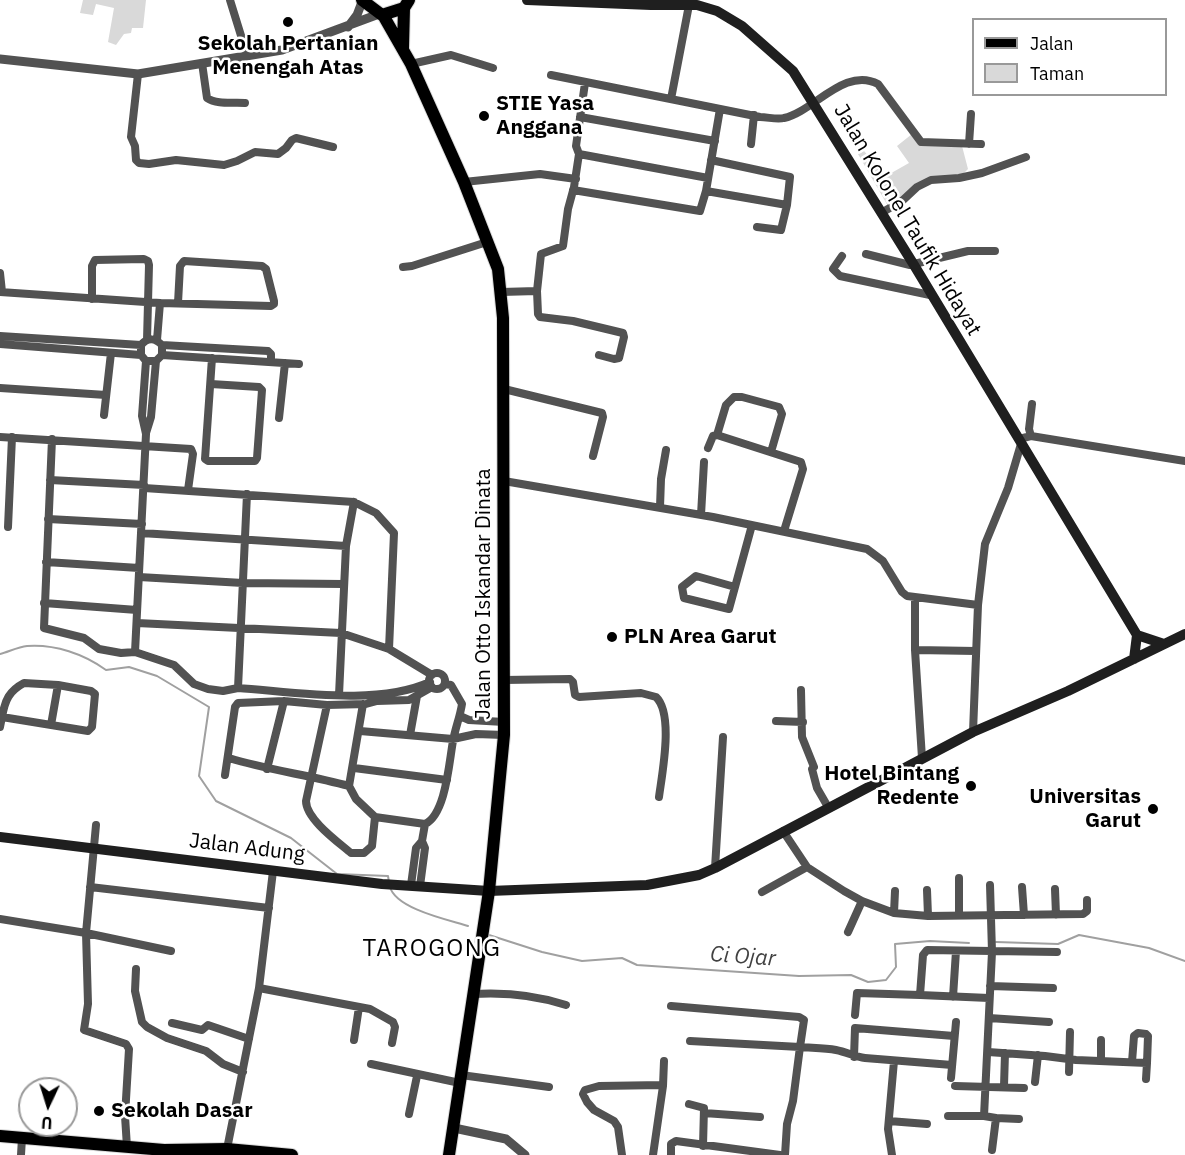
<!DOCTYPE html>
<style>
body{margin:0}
#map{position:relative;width:1185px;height:1155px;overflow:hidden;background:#fff;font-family:"IBM Plex Sans",sans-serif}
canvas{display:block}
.legend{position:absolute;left:972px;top:18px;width:195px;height:78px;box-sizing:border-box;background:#fff;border:2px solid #999;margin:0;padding:8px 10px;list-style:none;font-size:18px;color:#000}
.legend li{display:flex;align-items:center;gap:12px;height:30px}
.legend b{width:30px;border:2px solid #999}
.north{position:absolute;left:18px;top:1077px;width:60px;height:60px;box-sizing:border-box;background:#fff;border:2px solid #999;border-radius:50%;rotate:184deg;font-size:16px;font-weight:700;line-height:24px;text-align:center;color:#000}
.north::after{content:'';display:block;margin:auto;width:21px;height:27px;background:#000;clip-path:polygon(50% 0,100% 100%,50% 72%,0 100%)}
</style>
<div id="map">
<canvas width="1185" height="1155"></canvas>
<ul class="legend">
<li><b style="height:8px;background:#000"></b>Jalan</li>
<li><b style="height:16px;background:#d9d9d9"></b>Taman</li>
</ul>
<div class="north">U</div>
</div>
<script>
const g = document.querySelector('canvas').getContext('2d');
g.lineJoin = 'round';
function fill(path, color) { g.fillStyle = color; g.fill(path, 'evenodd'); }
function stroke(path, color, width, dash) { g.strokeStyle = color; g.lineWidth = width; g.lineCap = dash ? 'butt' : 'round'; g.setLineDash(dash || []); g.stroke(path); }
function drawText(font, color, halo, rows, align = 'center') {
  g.font = font + ' "IBM Plex Sans",sans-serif'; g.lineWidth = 5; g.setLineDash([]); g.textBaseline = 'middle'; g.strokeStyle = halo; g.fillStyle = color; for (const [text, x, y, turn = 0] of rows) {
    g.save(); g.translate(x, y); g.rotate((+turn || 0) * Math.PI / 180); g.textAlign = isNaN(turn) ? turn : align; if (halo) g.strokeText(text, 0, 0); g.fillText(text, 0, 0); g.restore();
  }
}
fill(new Path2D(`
 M83,0H146L143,28H132L131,33L124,34L116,45L108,42L114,8L96,4L93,15L80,13Z
 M912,134L923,145L962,146L968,169L959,178L931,180L888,206L858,154L864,151L886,176L909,163L897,146Z`), '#d9d9d9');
stroke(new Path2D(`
 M0,654C8,652 18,647 27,646C55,644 84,654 106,670L129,667L157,676L209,707L199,776L216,801L291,838L337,874L388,876L389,882
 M390,887C396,909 449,920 468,926
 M489,935L542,952L582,961L622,958L637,965L799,976L851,975L868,982L886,980L896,967L895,944L930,941L969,943
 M996,942L1058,944L1079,935L1149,948L1185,961`), '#a0a0a0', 2);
const primary = new Path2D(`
 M362,0L382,15L404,8L409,0
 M383,15L411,64L464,182L498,269L503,318L504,735L489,891L449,1155
 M403,48L404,8
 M0,1136L164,1150
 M159,1153L164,1150L227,1149L292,1155`);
stroke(primary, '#dbdbdb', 14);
stroke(new Path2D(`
 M230,0L247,55
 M202,63L207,98C217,105 233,102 245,103
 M411,64L451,55L493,68
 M138,74L131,137L135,146L136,160L139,163L149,164L176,160L224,165L237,161L255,152L278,154L286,148L292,140L296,138L333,147
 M551,75L760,117C768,117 777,120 784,118C813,112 845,66 878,84L921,142L981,144
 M671,99L689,5
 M580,117L715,141
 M751,144L754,115
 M969,144L971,114
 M579,154L708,178
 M711,160L790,177L787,205L781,230L757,227
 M464,182L540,174L576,179
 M573,190L700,211L706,191L720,109
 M706,191L787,205
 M881,213L902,201L917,187L931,180L959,178L982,173L1026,157
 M866,254L910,265L968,251H995
 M842,256L833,269L840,276L930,295
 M403,267L412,266L487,242
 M0,273L2,292
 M537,291L538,314L540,317L573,321L623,333L624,337L619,358L614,359L599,355
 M0,292L160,303L271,306L274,304V301L266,269L262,266L184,261L180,266L178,303
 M501,292L537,291L541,254L563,246L568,209L574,187L579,154L576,146L585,83
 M92,299V266L95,260L144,259L148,261L149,265L147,340
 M0,336L141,345C148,337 155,338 162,345V355L156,361H146L141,355V345
 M157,340L160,303
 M0,344L141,355
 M162,345L268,351L271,354V362
 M162,355L299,364
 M146,361L142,416L146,434L135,652L174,665L194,684L208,689L223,691L238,688C295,692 378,706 430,682
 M211,384L259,387L262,390L257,458L255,461H208L205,459L212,358
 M0,388L106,395
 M504,389L602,413L603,417L593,456
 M104,415L111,353
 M279,418L285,363
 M146,433L151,417L156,361
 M717,435L726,405L734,397H742L779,407L782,414L771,452
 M1031,436L1029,429L1032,404
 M0,437L191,449L193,454L188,490
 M52,439L44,628L84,638L99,649L121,653L135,652
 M1019,439L1031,436L1185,461
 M708,448L713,436L717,435L801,462L803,469L784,531
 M50,480L144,485
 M504,481L713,517L867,549L883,561L902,592L907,596L978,605
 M144,488L354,502L346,546L339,695
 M354,502L376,513L394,533L389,649
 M660,507L661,479L666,450
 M701,515L704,462
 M48,519L142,524
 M8,527L12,437
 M141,533L346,546
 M46,562L139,568
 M139,577L243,583L343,584
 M735,587L696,576L682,587L684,598L729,609L752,525
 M915,598V650L922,758
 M44,603L137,610
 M137,623L341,633L389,649L432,675
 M915,650L976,651
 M429 681a8 8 0 1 1 16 0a8 8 0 1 1-16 0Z
 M504,680L570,679L573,682L575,695L579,697L641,693L656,697C674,714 662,774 659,797
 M238,688L247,494
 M801,690L802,737L814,767L812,769L817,788L828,807
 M363,704L349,786L356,799L375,817
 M327,705L306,801C306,819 338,842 351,853H364L372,846L375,817L425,824
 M460,716L469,720L504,722
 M776,721L803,722
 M51,725L58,685
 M0,727L2,717L88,731L92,727L95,694L91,691L58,685L24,683C9,691 5,700 2,717
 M360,731L453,739L476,734L504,735
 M973,732L978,605L985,544L1008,488L1021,444
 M410,735L417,696
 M229,758C268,770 309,775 349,786
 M354,768L447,780
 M267,769L284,701
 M225,775L235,707L238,703L284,701L327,705L366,704L377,701L409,700L432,687
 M96,825L86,933L88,1004L84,1030L126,1044L129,1049L125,1116L127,1147
 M783,831L807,867L844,891L862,901L894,913L928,916L1083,914L1087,911V900
 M715,868L723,737
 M959,878V915
 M411,885L416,848L422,841L425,824C446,814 449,762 453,741C455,729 460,717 462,704L451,685L445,684
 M990,885L992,952L984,1116L996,1118L992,1150
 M420,886L425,848L422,841
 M90,887L269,908
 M1022,887L1024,915
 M1055,889L1056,915
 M927,890L928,916
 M762,892L807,867
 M894,913L895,891
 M0,919L86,933L171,951
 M848,932L862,901
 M136,969L135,991L142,1022L147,1027L167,1038L206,1051L223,1064L243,1072
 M990,986L1053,988
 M259,988L370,1009L393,1022L395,1027L392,1043
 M472,994C504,992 536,995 566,1005
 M920,995L989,998
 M953,997L956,951
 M671,1006L799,1017L804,1020L800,1047L690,1041
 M855,1015L857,993L920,995L923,955L927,950L1057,952
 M989,1018L1049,1022
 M172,1023L202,1030L208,1025L249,1039
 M354,1040L359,1007
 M988,1052L1045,1056L1076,1060L1147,1063L1148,1036L1146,1034L1138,1033L1134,1036L1132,1062
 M854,1057L855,1028L954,1036
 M1101,1061V1040
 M371,1064L460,1083
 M1069,1072L1070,1032
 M461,1075L549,1087
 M951,1078L956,1022
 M1146,1079L1147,1063
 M1035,1082L1038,1055
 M955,1086L1024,1088
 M1004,1086L1005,1053
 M689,1104L704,1108L703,1146
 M704,1113L760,1117
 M409,1114L417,1076
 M948,1116H984
 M996,1118L1019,1119
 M889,1121L927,1124
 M227,1149L259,988L273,871
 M21,1155L22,1138
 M622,1155L618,1127L614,1121L594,1110L587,1102L583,1094L585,1090L599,1086L663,1085
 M653,1155L663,1086L664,1061
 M671,1155V1144L676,1141L780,1155
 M785,1155L787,1124L793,1101L800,1047C812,1048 825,1048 836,1050C847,1052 855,1057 865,1058L952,1065
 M892,1155L888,1129L894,1061`), '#525252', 8);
stroke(new Path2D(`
 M348,27L357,15L362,2
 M0,59L138,74L282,50L379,14
 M454,1128L506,1139L525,1155`), '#525252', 9);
stroke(new Path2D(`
 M527,0L651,5H697L717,11L742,26L793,71L914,265L1137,635
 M1137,635L1164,644
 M1134,659L1137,635
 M0,837L382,884L489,891L647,885L699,875L715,868L973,732L1068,691L1185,634`), '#1f1f1f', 10);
stroke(primary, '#000', 12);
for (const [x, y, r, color] of [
 [288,22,6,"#000"],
 [484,116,6,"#000"],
 [612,637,6,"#000"],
 [971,786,6,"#000"],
 [1153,809,6,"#000"],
 [99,1111,6,"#000"]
]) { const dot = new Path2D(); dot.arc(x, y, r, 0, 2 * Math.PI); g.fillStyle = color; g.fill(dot); stroke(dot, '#fff', 2); }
drawText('bold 21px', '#000', '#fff', [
 ["Sekolah Pertanian",288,44,"center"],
 ["Menengah Atas",288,68,"center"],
 ["STIE Yasa",496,104],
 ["Anggana",496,128],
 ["PLN Area Garut",624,637],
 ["Hotel Bintang",959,774,"right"],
 ["Redente",959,798,"right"],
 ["Universitas",1141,797,"right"],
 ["Garut",1141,821,"right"],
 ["Sekolah Dasar",111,1111]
], 'left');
drawText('21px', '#000', '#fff', [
 ["Jalan Kolonel Taufik Hidayat",907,220,59],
 ["Jalan Otto Iskandar Dinata",484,594,-90],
 ["Jalan Adung",247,848,7]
]);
drawText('italic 22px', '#414141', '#fff', [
 ["Ci Ojar",743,957,4]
]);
g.letterSpacing = '1.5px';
drawText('24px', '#000', '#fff', [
 ["TAROGONG",432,949]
]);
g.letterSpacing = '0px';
</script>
